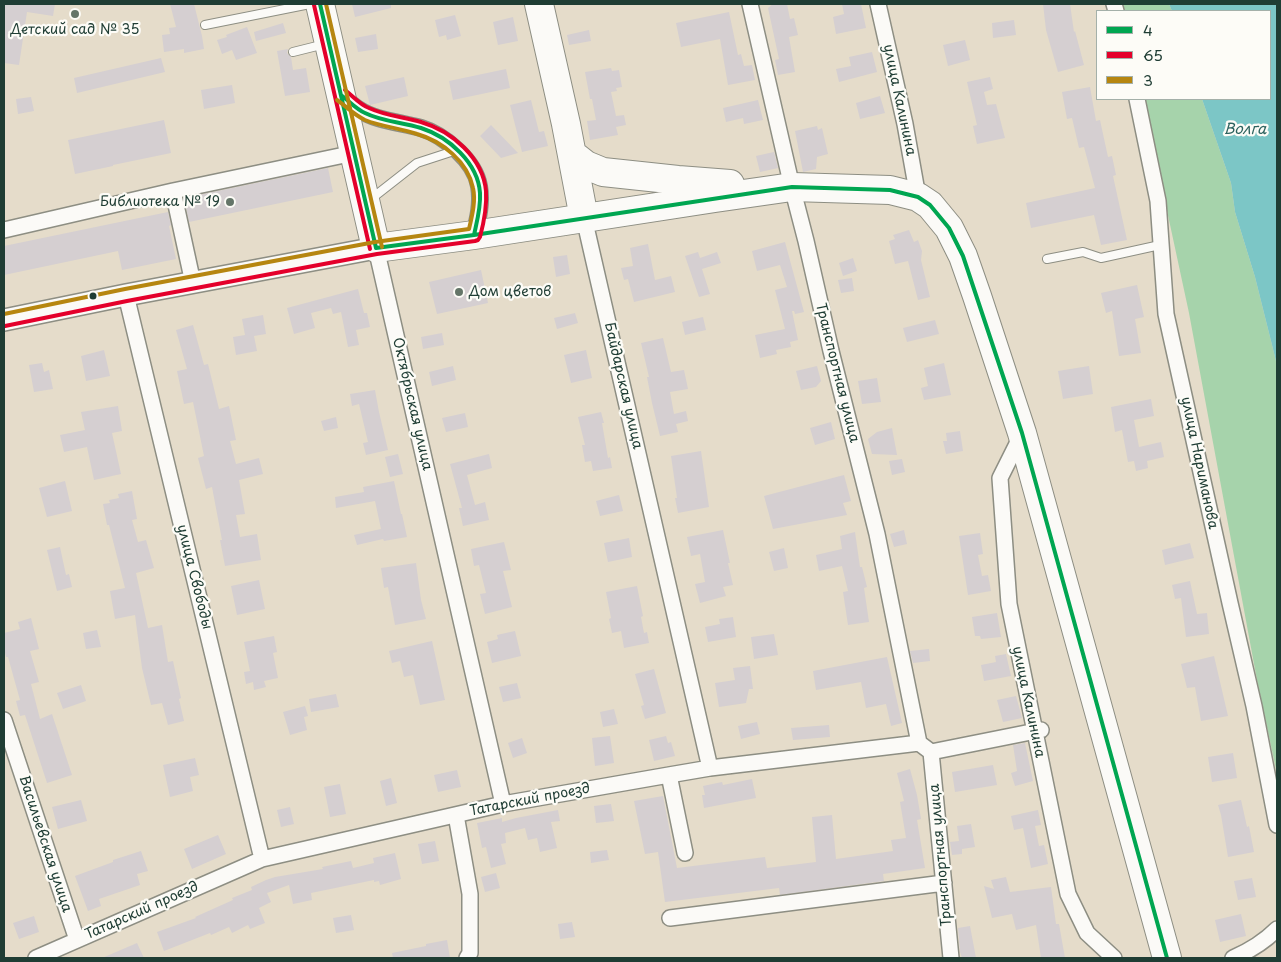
<!DOCTYPE html>
<meta charset="utf-8">
<style>
body{margin:0}
#map{position:relative;width:1281px;height:962px;overflow:hidden;background:#e5dcca;font-family:"Playpen Sans",sans-serif}
canvas{display:block}
.frame{position:absolute;inset:0;border:5px solid #1f3d34;pointer-events:none}
.legend{position:absolute;left:1096px;top:10px;width:175px;height:90px;box-sizing:border-box;background:#fdfcf7;border:1px solid #a4b0a9;margin:0;padding:6px 9px;list-style:none;font-size:15px;color:#1f3d34}
.legend li{display:flex;align-items:center;gap:10px;height:25px}
.legend b{width:25px;border:1px solid #a4b0a9}
</style>
<div id="map">
<canvas width="1281" height="962"></canvas>
<div class="frame"></div>
<ul class="legend">
<li><b style="height:6px;background:#00a651"></b>4</li>
<li><b style="height:6px;background:#e4002b"></b>65</li>
<li><b style="height:6px;background:#b68610"></b>3</li>
</ul>
</div>
<script>
const g = document.querySelector('canvas').getContext('2d');
g.lineJoin = 'round';
function fill(path, color) { g.fillStyle = color; g.fill(path, 'evenodd'); }
function stroke(path, color, width, dash) { g.strokeStyle = color; g.lineWidth = width; g.lineCap = dash ? 'butt' : 'round'; g.setLineDash(dash || []); g.stroke(path); }
function drawText(font, color, halo, rows, align = 'center') {
  g.font = font + ' "Playpen Sans",sans-serif'; g.lineWidth = 4.5; g.setLineDash([]); g.textBaseline = 'middle'; g.strokeStyle = halo; g.fillStyle = color; for (const [text, x, y, turn = 0] of rows) {
    g.save(); g.translate(x, y); g.rotate((+turn || 0) * Math.PI / 180); g.textAlign = isNaN(turn) ? turn : align; if (halo) g.strokeText(text, 0, 0); g.fillText(text, 0, 0); g.restore();
  }
}
fill(new Path2D(`
 M1123,4H1169L1172,11H1125Z
 M1143,99H1202L1231,183L1235,212L1255,277L1277,365V774L1257,680L1189,313Z`), '#a6d3ab');
fill(new Path2D(`
 M1169,4H1277V365L1255,277L1235,212L1231,183L1202,99H1270V11H1172Z`), '#7cc6c6');
fill(new Path2D(`
 M4,4H55L53,16L27,12L19,65L4,63Z
 M170,4H194L202,36L204,49L184,53V49L164,52L162,35L170,34L169,28L176,27Z
 M352,4H391V8L355,17Z
 M773,4H787L790,19L794,18L798,35L789,37L795,72L778,75L775,60L779,59L768,8Z
 M842,4H861L866,28L836,34L833,17L844,14Z
 M1043,4H1070L1074,32L1075,31L1084,65L1058,72L1046,30Z
 M729,12L738,55L741,54L744,66L752,65L755,80L728,85L720,39L681,47L676,23Z
 M455,15L461,36L447,40L446,35L439,37L435,20Z
 M513,17L518,41L498,45L493,22Z
 M1014,20L1016,35L993,38L992,23Z
 M283,23L286,33L256,41L254,32Z
 M247,27L257,53L236,60L232,50L222,54L217,40L227,37L226,35Z
 M589,30L591,41L569,45L567,35Z
 M376,34L378,49L358,52L355,38Z
 M965,40L970,60L948,66L943,45Z
 M288,49L287,53L291,57L293,70L306,68L310,92L285,96L277,51Z
 M872,52L877,72L839,82L836,69L851,66L849,57Z
 M161,58L165,72L77,93L74,78Z
 M611,68L612,71L619,70L622,87L616,88L617,91L611,92L616,116L624,115L626,125L616,127L618,135L590,140L587,121L596,120L592,99H590L585,72Z
 M506,69L510,88L453,100L449,81Z
 M404,77L408,96L370,105L365,86Z
 M990,77L993,89L984,92L987,105L996,104L1005,138L977,144L973,126L977,125L967,82Z
 M232,85L235,103L204,109L201,90Z
 M1090,87L1096,121L1100,120L1108,157L1112,156L1116,175L1113,176L1127,240L1101,245L1094,215L1031,228L1026,203L1095,188L1084,147L1079,148L1072,118L1067,119L1062,92Z
 M880,96L885,113L860,119L856,103Z
 M31,97L34,111L18,114L16,99Z
 M531,100L539,132L544,131L548,146L522,152L510,105Z
 M758,100L763,120L744,124L743,118L726,122L723,108Z
 M164,120L171,153L113,165V166L75,174L68,140Z
 M491,125L518,153L501,158L480,136Z
 M817,126L818,130L822,128L828,154L817,157L816,169L803,172L795,131Z
 M774,152L778,168L760,172L756,156Z
 M328,168L333,192L189,222L184,198Z
 M168,212L171,225L169,226L176,259L122,270L118,251L4,275V246Z
 M909,230L914,242L918,240L922,251L921,260L930,297L918,300L908,261L895,264L889,241L895,239L893,235Z
 M785,242L804,312L795,314L794,311H792L798,340L790,342L791,347L776,350L777,354L760,358L755,335L785,329L775,290L787,287L780,265L757,271L752,251Z
 M648,244L655,280L671,276L675,292L634,302L628,279L624,280L621,268L633,266L630,248Z
 M698,252L700,258L717,252L721,263L702,269L710,294L699,297L685,256Z
 M567,255L570,274L556,277L553,257Z
 M853,258L857,271L843,276L839,263Z
 M481,270L488,303L437,314L429,282Z
 M852,278L854,291L841,293L838,280Z
 M1137,285L1144,317L1135,319L1141,353L1119,356L1112,311L1106,313L1101,293Z
 M358,289L364,313H367L370,327L356,330L359,345L348,347L341,312L333,314L331,308L311,313L315,328L294,334L287,308Z
 M575,313L578,323L557,329L554,318Z
 M263,315L266,334L254,336L257,351L236,355L233,337L245,335L242,319Z
 M703,317L706,330L685,335L682,322Z
 M935,320L939,334L907,342L903,328Z
 M193,325L204,365L208,364L219,409L229,406L236,440L230,441L236,464L259,458L263,474L239,480L245,514L236,515L240,537L257,534L261,560L225,566L220,540H222L212,487L206,489L198,458L204,456L193,402L184,404L177,371L187,369L176,330Z
 M442,333L444,345L423,349L421,337Z
 M663,338L671,372L684,370L688,389L670,392L674,414L686,411L688,421L676,424L678,432L660,436L652,403L647,377H649L641,343Z
 M104,350L110,376L86,381L81,356Z
 M586,350L592,378L571,383L564,355Z
 M42,363L44,372L49,370L53,389L34,392L29,365Z
 M944,363L951,395L924,400L921,388L928,386L924,368Z
 M453,366L456,380L432,386L429,372Z
 M817,366L821,381L816,387L801,390L796,371Z
 M1089,366L1093,394L1063,399L1058,371Z
 M877,378L881,402L862,404L858,381Z
 M375,390L379,412L388,450L366,455L363,443L368,442L359,404L352,406L350,394Z
 M1151,399L1154,416L1134,420L1139,447L1161,442L1164,457L1147,461L1148,468L1136,471L1134,461L1128,462L1122,430L1115,432L1111,407Z
 M118,406L122,431L112,433L121,474L94,480L87,447L64,452L60,435L85,430L81,412Z
 M601,412L604,423H602L608,458L610,457L612,468L593,471L591,461L585,462L582,445H585L578,417Z
 M465,413L468,427L446,432L442,418Z
 M336,417L338,428L324,431L321,421Z
 M831,422L835,439L815,445L810,428Z
 M892,428L897,455L872,454L868,439L877,432Z
 M960,431L963,451L946,454L943,441H947L946,433Z
 M701,451L709,507L678,513L675,498H677L671,456Z
 M398,454L403,474L390,477L385,457Z
 M489,454L492,468L467,475L475,505L485,502L489,520L463,526L459,508H462L450,464Z
 M902,459L905,472L892,475L889,461Z
 M844,475L851,501L843,503L847,515L773,529L764,496Z
 M65,481L72,511L47,517L39,488Z
 M394,481L401,514H402L407,537L384,541L383,539L357,545L354,535L381,529L375,501L336,508L335,497L364,492L363,487Z
 M132,491L137,519L132,520L138,542L146,540L154,568L136,573L148,628L162,625L168,662L173,661L181,698L179,699L184,721L168,725L162,703L151,705L142,668L135,615L115,619L110,591L125,588L109,525H107L103,504L110,503L109,500L119,498L118,494Z
 M619,495L623,511L600,516L596,501Z
 M723,530L730,563H728L733,585L723,587L726,596L700,603L695,584L705,582L700,554L691,556L687,537Z
 M904,530L907,544L894,547L890,534Z
 M855,532L860,567H862L867,587L864,588L869,622L848,625L843,592L848,591L842,566L819,571L816,555L842,549L840,536Z
 M980,533L983,554L978,555L982,576L988,575L991,591L968,595L959,536Z
 M629,538L632,557L608,562L604,543Z
 M504,542L511,570L503,571L512,607L485,614L480,594L486,593L479,565L474,566L471,549Z
 M1190,543L1194,558L1165,565L1162,550Z
 M60,547L66,575L69,574L72,587L57,591L47,550Z
 M784,548L788,568L774,571L769,552Z
 M416,563L421,600L426,619L395,625L388,587L384,588L381,568Z
 M259,580L265,609L237,615L231,586Z
 M1190,581L1197,614L1207,613L1209,634L1186,637L1181,598L1175,599L1172,585Z
 M637,586L643,616L641,617L644,633L647,632L649,643L624,648L621,631L612,633L609,619L611,618L606,592Z
 M997,613L1001,637L981,639L980,636H975L972,617Z
 M733,617L736,637L708,642L705,627L720,624L719,619Z
 M31,618L39,649L30,651L39,682L31,684L40,719L52,714L72,775L47,783L25,715L20,716L16,701L20,700L8,657H6L4,648V633L20,629L18,622Z
 M97,630L101,647L86,649L83,633Z
 M515,631L521,656L492,663L487,642L498,639L497,635Z
 M774,634L778,655L754,659L751,637Z
 M274,636L277,652L273,653L278,678L264,681L266,687L254,690L253,682L246,684L244,672L250,671L244,642Z
 M432,641L445,700L420,705L413,675L404,677L400,661L392,663L389,651Z
 M929,649L930,661L913,663L910,651Z
 M1006,654L1011,676L984,681L981,665L996,662L995,656Z
 M1214,656L1228,716L1201,721L1195,687L1187,688L1181,664Z
 M887,657L902,723L891,726L886,704L866,708L861,682L816,690L813,671Z
 M750,666L753,689H749L746,703L719,707L715,683L735,680L733,668Z
 M654,669L666,713L645,719L641,706L644,705L635,674Z
 M517,683L521,698L503,702L499,687Z
 M81,685L86,701L63,709L57,693Z
 M336,694L339,707L311,712L309,699Z
 M1016,696L1022,718L1003,722L997,700Z
 M305,706L308,716L304,717L307,730L290,735L283,712Z
 M614,709L618,724L603,727L600,712Z
 M757,722L760,734L741,739L738,726Z
 M829,725L830,737L793,740L791,728Z
 M610,736L614,763L595,766L592,738Z
 M666,736L668,743L671,742L675,756L654,761L649,740Z
 M522,738L527,753L513,758L508,743Z
 M1025,743L1033,781L1015,786L1011,773L1017,771L1013,745Z
 M1233,753L1237,778L1212,782L1208,757Z
 M195,758L199,775L190,777L193,791L170,797L163,765Z
 M993,765L997,785L955,792L952,772Z
 M910,769L917,795L921,819L917,820L925,868L883,874L884,881L780,895L779,888L665,902L658,852L645,854L634,801L663,796L677,868L765,857L767,868L816,862L812,817L832,815L836,859L893,851L891,840L906,838L900,802L904,801L897,773Z
 M457,770L461,787L438,792L434,775Z
 M391,778L397,803L386,806L380,781Z
 M752,779L756,798L704,808L702,795H705L703,786L722,782L723,785Z
 M340,784L346,814L330,817L324,787Z
 M81,800L87,821L58,829L52,807Z
 M1241,800L1247,827L1249,826L1254,852L1228,857L1221,815L1218,805Z
 M611,804L614,821L596,823L594,806Z
 M290,807L294,824L281,827L277,810Z
 M558,810L560,821L551,822L557,848L540,852L537,838L528,840L525,828L505,833L506,843L501,844L506,864L491,868L486,847L482,848L477,823L502,818V822L516,818Z
 M1038,810L1041,825L1035,826L1039,846L1044,845L1048,864L1031,868L1023,828L1014,830L1011,816Z
 M971,824L975,847L962,849V854L952,855L950,842L959,841L957,826Z
 M218,835L226,854L192,869L184,849Z
 M435,841L439,861L422,864L418,844Z
 M607,850L609,860L591,863L590,852Z
 M141,851L148,871L137,874L140,885L99,899L101,906L88,911L75,876L113,862V860Z
 M395,853L401,879L380,885L379,881L374,882V880L311,893L312,900L293,904L289,885L267,893L271,902L259,908L265,923L250,929L248,925L232,933L229,927L211,935L210,933L164,951L157,932L196,918L195,917L233,900L232,898L252,890L251,887L266,880L275,877L323,869L322,867L351,861L353,868L374,863L373,858Z
 M496,873L500,888L485,892L481,877Z
 M1006,877L1010,892L1051,887L1056,924H1059L1065,958H1041L1036,925L1016,930L1012,914L992,918L984,886L994,889L991,880Z
 M1252,878L1256,897L1238,900L1234,881Z
 M1241,914L1246,936L1220,942L1215,920Z
 M351,915L354,930L336,933L333,918Z
 M34,916L39,932L19,939L13,923Z
 M572,922L575,937L560,939L558,924Z
 M970,926L976,958H962L960,952L958,928Z
 M447,940L450,958H393L392,953L426,946V944Z
 M137,943L144,958H102Z`), '#d5cfd1');
const lane = new Path2D(`
 M205,25L310,4
 M293,52L325,44
 M371,199L417,163L457,150
 M1047,259L1083,252L1101,258L1160,245`);
const street = new Path2D(`
 M750,4L792,187L806,241L831,351L877,534L919,743
 M878,4L905,124L918,197
 M1114,4L1116,11
 M343,97C348,101 353,106 358,109C376,121 400,122 421,128C444,135 475,161 479,186C482,203 478,219 474,235
 M1137,99L1158,201L1166,314L1230,603L1254,706L1277,825
 M584,218L710,768
 M4,230L173,191
 M376,248L503,804
 M193,283L173,191L354,153
 M126,295L262,859
 M1022,434L1000,478L1009,604L1068,894L1087,933L1114,958
 M4,720L77,940
 M931,752L951,958
 M669,775L685,853
 M456,815L470,894V953L467,958
 M670,918L944,883
 M36,958L262,859L503,804L669,775L710,768L919,743L931,752L1041,730
 M1233,958C1249,951 1264,942 1277,929`);
const secondary = new Path2D(`
 M4,320L126,295L376,248`);
const highway = new Path2D(`
 M320,4L376,248L474,235L715,198L792,187L890,190L918,197L930,205L949,228L963,256L977,296L1022,433L1167,958
 M539,4L566,124L584,218
 M572,154L586,165L603,172L678,180L730,184`);
stroke(lane, '#8d8e83', 10);
stroke(street, '#8d8e83', 18);
stroke(secondary, '#8d8e83', 24);
stroke(highway, '#8d8e83', 30);
stroke(lane, '#fbfaf7', 8);
stroke(street, '#fbfaf7', 15);
stroke(secondary, '#fbfaf7', 21);
stroke(highway, '#fbfaf7', 28);
stroke(new Path2D(`
 M320,4L376,248L474,235L792,187L890,190L918,197L930,205L949,228L963,256L1022,433L1167,958
 M341,95C349,101 356,109 365,113C383,122 403,122 421,128C449,137 478,163 480,193C481,207 477,221 474,235`), '#00a651', 4);
stroke(new Path2D(`
 M314,5L370,249
 M5,326L127,301L377,254L475,241L478,240L480,237C484,222 487,206 486,191C483,158 452,131 421,122C404,117 386,116 369,108C359,104 353,96 345,90`), '#e4002b', 4);
stroke(new Path2D(`
 M326,4L382,247
 M4,314L125,289L375,242L469,229C472,216 476,201 473,188C468,162 442,141 417,134C400,128 382,127 365,120C354,115 347,107 337,100`), '#b68610', 4);
for (const [x, y, r, color] of [
 [75,14,5,"#647568"],
 [230,202,5,"#647568"],
 [459,292,5,"#647568"],
 [93,296,4.5,"#1f3d34"]
]) { const dot = new Path2D(); dot.arc(x, y, r, 0, 2 * Math.PI); g.fillStyle = color; g.fill(dot); stroke(dot, '#fdfcf7', 2); }
drawText('14px', '#1f3d34', '#fdfcf7', [
 ["Детский сад № 35",75,30],
 ["Библиотека № 19",220,202,"right"],
 ["Дом цветов",469,292,"left"]
]);
drawText('14px', '#1f3d34', '#fdfcf7', [
 ["улица Калинина",899,100,78],
 ["Транспортная улица",837,373,76],
 ["Байдарская улица",623,386,77],
 ["Октябрьская улица",412,404,77],
 ["улица Нариманова",1199,463,78],
 ["улица Свободы",194,577,76],
 ["улица Калинина",1028,702,78],
 ["Татарский проезд",530,800,-11],
 ["Васильевская улица",45,844,72],
 ["Транспортная улица",941,855,-95],
 ["Татарский проезд",142,911,-24]
]);
drawText('italic 15px', '#2d635f', '#fdfcf7', [
 ["Волга",1245,130]
]);
</script>
